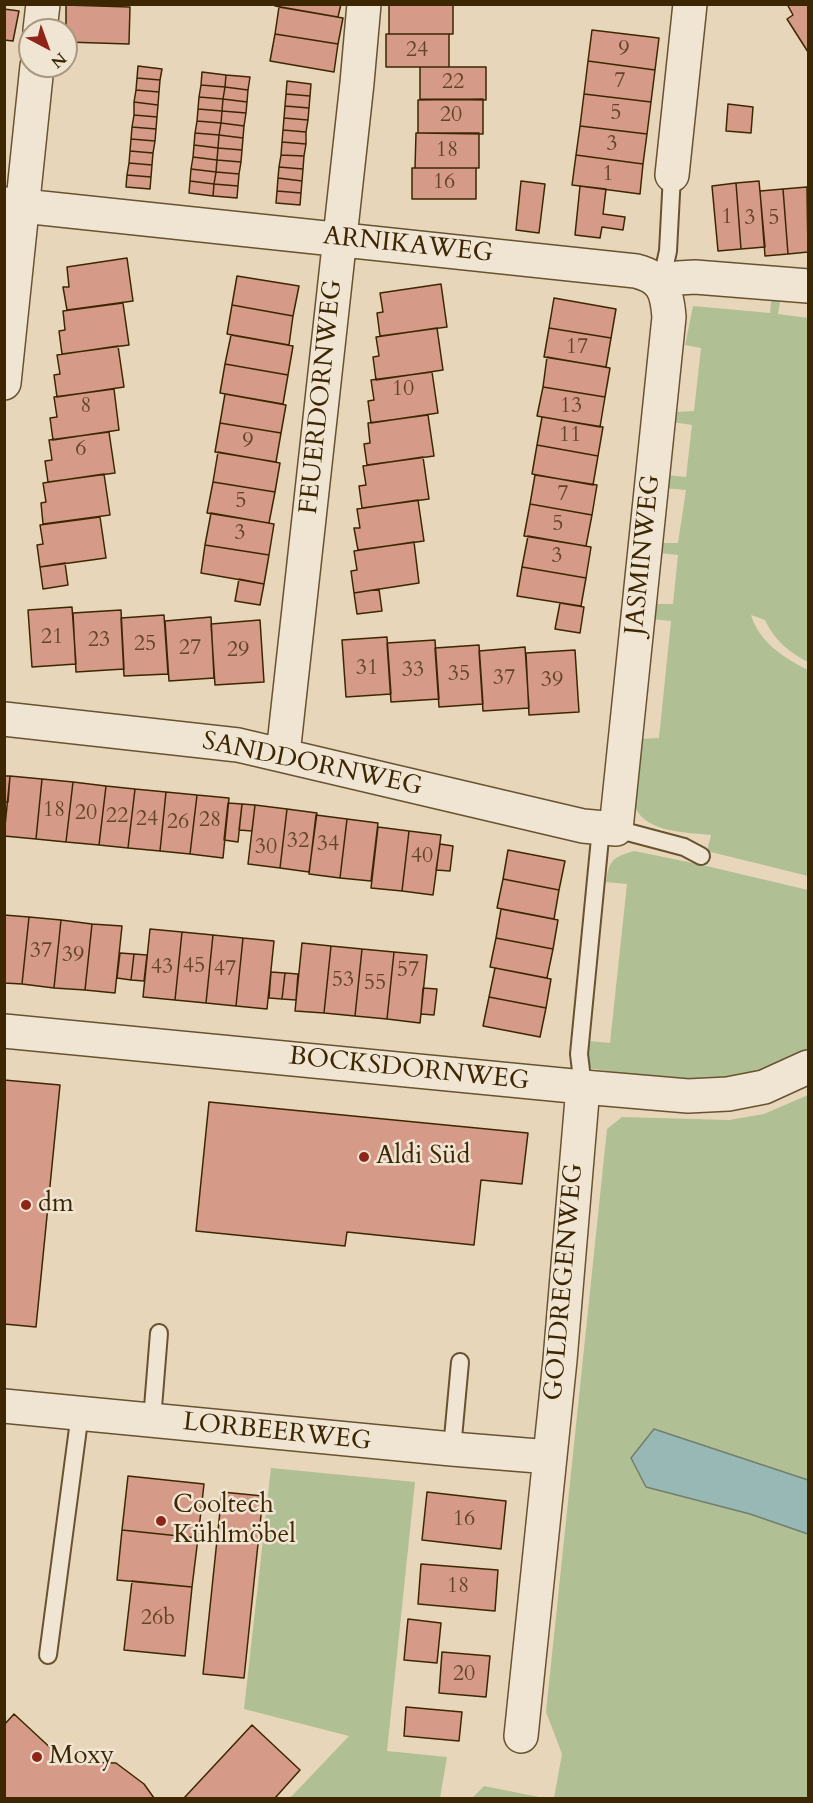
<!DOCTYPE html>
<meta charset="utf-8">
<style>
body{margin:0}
#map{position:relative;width:813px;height:1803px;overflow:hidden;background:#e8d6ba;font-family:Cardo,serif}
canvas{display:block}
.frame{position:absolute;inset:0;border:6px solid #3d2702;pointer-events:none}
.north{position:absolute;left:18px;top:18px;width:60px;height:60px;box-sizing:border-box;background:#f0e4d2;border:2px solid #a8987f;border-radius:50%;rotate:139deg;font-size:16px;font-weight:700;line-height:24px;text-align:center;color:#3d2702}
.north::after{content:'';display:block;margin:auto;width:21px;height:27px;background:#8f2418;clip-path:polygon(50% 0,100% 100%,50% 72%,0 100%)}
</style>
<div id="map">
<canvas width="813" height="1803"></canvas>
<div class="frame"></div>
<div class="north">N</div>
</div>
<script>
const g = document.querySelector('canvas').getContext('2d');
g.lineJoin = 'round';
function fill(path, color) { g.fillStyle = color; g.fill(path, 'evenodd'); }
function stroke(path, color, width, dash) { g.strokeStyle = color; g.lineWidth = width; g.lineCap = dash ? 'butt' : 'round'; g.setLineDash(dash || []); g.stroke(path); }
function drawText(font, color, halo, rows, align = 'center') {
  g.font = font + ' Cardo,serif'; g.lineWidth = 5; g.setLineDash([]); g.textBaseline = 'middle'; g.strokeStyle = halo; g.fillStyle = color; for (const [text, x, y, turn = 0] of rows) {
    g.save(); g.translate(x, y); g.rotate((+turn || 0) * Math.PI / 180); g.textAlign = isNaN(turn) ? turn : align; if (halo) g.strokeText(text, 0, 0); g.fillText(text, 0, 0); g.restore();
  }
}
fill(new Path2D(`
 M772,293L781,296L778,314L808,318V662C790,653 774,640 765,620L751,615C759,642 784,658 808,670V876L707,851L711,835C685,832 638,833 633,799C631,787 638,753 639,739L659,738L671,621L652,619L655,604H673L678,555L659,553L660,543H678L686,490L664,488L665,475L686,477L692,425L672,422L673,412L694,411L701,348L685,345L693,306L770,313Z
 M634,851L698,864L808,890V1051C782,1065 752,1076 722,1080C683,1085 628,1074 589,1068V1041L610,1043L627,884L606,882C609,860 613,857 634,851Z
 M808,1095V1798H554L562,1754L546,1712L607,1129L622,1117L729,1120L764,1114Z
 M271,1468L415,1482L387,1751L447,1757L440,1798H290L349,1736L244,1709Z
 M484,1786L544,1798H472Z`), '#b0bf94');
const water = new Path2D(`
 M654,1429L808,1480V1534L750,1514L646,1487L631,1458Z`);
fill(water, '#98b8b5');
stroke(water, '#747e6d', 1.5);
const building = new Path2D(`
 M276,4H341L338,17L275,6Z
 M389,4H453V34H389Z
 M787,4H808V52L787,19L793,15Z
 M66,5L130,7L129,44L66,42Z
 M279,7L343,18L338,44L275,34Z
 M4,9L19,11L13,41L4,40Z
 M592,30L659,38L655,70L588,61Z
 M275,34L338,44L334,72L270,61Z
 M386,34H449V67H386Z
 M588,61L655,70L651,102L584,94Z
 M138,66L162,69L160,80L137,78Z
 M420,67H486V100L420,99Z
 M202,72L226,75L225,87L201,85Z
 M226,75L250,77L248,90L225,87Z
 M137,78L160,80L159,92L136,90Z
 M287,81L311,84L310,96L286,94Z
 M201,85L225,87L223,99L199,97Z
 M225,87L248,90L247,102L223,99Z
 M136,90L159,92L158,105L134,102Z
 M286,94L310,96L309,108L285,106Z
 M584,94L651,102L647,134L580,126Z
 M199,97L223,99L222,111L198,109Z
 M223,99L247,102L246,113L222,111Z
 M483,99V134L418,133V100Z
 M134,102L158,105L157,117L134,115Z
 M728,104L753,107L751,133L726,131Z
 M285,106L309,108L308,120L284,118Z
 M198,109L222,111L221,123L197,121Z
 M222,111L246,113L244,126L221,123Z
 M134,115L157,117L156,129L132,127Z
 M284,118L308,120L306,132L283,130Z
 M197,121L221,123L219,135L195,133Z
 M221,123L244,126L243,138L219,135Z
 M580,126L647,134L643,164L576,155Z
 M132,127L156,129L155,141L131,139Z
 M283,130L306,132V144L282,142Z
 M195,133L219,135L218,148L194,145Z
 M416,133H479V168H415Z
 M219,135L243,138L242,150L218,148Z
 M131,139L155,141L153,153L130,151Z
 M282,142L306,144L304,156L281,155Z
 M194,145L218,148L217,160L193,157Z
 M218,148L242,150L241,162L217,160Z
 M130,151L153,153L152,165L129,163Z
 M281,155L304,156L303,169L279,167Z
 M576,155L643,164L640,194L572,185Z
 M193,157L217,160L216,172L191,169Z
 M217,160L241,162L239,174L216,172Z
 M129,163L152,165L151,177L127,175Z
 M279,167L303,169L302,181L278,178Z
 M412,168H476V199H412Z
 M191,169L216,172L214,184L190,181Z
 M216,172L239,174L238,186L214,184Z
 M127,175L151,177L150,189L126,187Z
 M278,178L302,181L301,193L277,191Z
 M190,181L214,184L213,196L189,193Z
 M521,181L545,184L539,233L516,230Z
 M759,181L765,247L741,249L736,183Z
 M736,183L741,249L718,251L712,186Z
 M214,184L238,186L237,198L213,196Z
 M580,186L606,189L603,214L625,217L623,230L602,227L600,238L575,235Z
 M807,187L808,252L788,254L783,189Z
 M783,189L788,254L765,256L760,191Z
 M277,191L301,193L300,205L276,203Z
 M127,258L133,301L67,310L63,287H69L67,267Z
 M237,276L299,286L293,316L232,305Z
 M441,284L447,327L380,336L377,313L383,312L380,293Z
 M554,298L616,309L611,338L549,328Z
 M123,303L129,345L62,354L59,331L65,330L63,311Z
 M232,305L293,316L289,345L227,334Z
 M437,328L443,370L376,380L373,357L379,356L376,337Z
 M549,328L611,338L606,367L544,357Z
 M231,335L293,346L288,375L225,364Z
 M118,346L124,387L57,397L54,375L60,374L57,355Z
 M547,357L610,368L605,397L543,387Z
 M225,364L288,375L283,404L220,393Z
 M432,372L438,413L371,423L368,401L374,400L371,380Z
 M543,387L605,397L600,427L537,416Z
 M114,389L119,430L53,440L50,418L57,417L54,397Z
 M225,394L286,405L281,433L220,423Z
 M428,415L434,456L367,465L364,444L370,443L368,423Z
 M542,417L603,427L598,456L537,445Z
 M220,423L281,433L276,462L215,452Z
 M109,432L115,473L48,482L45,461L52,460L49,440Z
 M537,445L598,456L593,485L532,474Z
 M218,452L280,463L275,492L213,482Z
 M423,457L429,499L362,508L359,486L366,485L363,466Z
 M104,474L110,515L43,524L41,503L46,502L43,483Z
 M535,475L597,485L592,515L530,504Z
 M213,482L275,492L269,523L207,513Z
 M418,500L424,541L358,550L354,528H360L357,509Z
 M530,504L592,515L586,546L524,536Z
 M211,513L274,524L269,555L205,545Z
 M100,517L106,558L40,567L37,545L43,544L40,525Z
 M528,536L591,547L586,578L522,567Z
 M414,542L419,583L354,593L351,571L357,570L354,551Z
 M205,545L269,555L264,584L201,573Z
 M65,563L68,585L43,589L40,567Z
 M522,567L586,578L581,606L517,596Z
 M239,579L264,584L260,605L235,601Z
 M379,589L382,611L357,614L354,593Z
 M560,603L584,607L580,633L555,629Z
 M72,607L76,664L32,667L28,610Z
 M121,610L124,669L76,672L73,613Z
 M164,615L168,674L124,676L121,618Z
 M211,617L214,678L169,681L165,621Z
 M260,620L264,682L215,685L211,624Z
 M387,637L391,694L346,697L342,640Z
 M435,640L439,699L391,702L387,643Z
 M479,645L483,704L439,707L435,648Z
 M525,647L529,708L483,711L479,651Z
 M575,650L579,712L529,715L526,653Z
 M4,776H10L8,802H4Z
 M10,776L42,779L36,839L4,836Z
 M42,779L73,782L66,842L36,839Z
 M73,782L106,786L99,845L66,842Z
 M106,786L135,789L128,848L99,845Z
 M135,789L166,792L160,851L128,848Z
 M166,792L197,795L190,854L160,851Z
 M197,795L229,798L223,858L190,854Z
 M228,803L242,804L238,842L224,840Z
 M242,804L255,805L252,831L239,830Z
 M255,805L287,809L280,868L248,864Z
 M287,809L317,813L309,872L280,868Z
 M316,815L347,819L340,878L309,874Z
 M347,819L378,823L371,881L340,878Z
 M378,827L409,831L402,891L371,888Z
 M409,831L441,835L433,895L402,891Z
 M440,844L453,846L450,871L436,870Z
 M508,850L565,861L559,890L503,879Z
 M503,879L559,890L554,919L497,908Z
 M501,909L558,920L553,949L496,938Z
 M4,915L29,917L22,984L4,983Z
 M29,917L61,920L54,988L22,984Z
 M61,920L92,924L85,990L54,988Z
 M92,924L122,926L115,993L85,990Z
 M150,929L182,932L175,1000L143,997Z
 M182,932L213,935L206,1003L175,1000Z
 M213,935L243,938L236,1006L206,1003Z
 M243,938L274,941L267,1009L236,1006Z
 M496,938L553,949L547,978L490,967Z
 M302,943L331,946L324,1013L295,1011Z
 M331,946L362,949L355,1016L324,1013Z
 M362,949L394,952L387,1019L355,1016Z
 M394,952L427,955L420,1023L387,1019Z
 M120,953L134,954L131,980L117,978Z
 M134,954L147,955L144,981L131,980Z
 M495,968L551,979L546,1008L489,997Z
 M271,972L285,973L282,999L269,998Z
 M285,973L298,974L296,1000L282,999Z
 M423,988L437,989L434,1015L421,1014Z
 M489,997L546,1008L540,1037L483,1026Z
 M4,1080L60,1085L36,1327L4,1324Z
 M209,1102L528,1133L522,1184L481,1180L474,1245L347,1232L345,1246L196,1231Z
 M128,1476L204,1484L198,1538L122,1530Z
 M222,1492L263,1496L244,1678L203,1674Z
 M427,1492L506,1501L501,1549L422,1540Z
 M122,1530L198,1538L192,1587L117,1580Z
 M421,1564L498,1570L495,1611L418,1604Z
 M132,1581L192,1587L185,1656L124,1650Z
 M408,1619L441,1623L437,1663L404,1660Z
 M442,1652L490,1656L486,1697L439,1693Z
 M406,1707L462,1712L459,1741L404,1736Z
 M14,1714L56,1753L83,1762L116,1763L144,1784L154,1798H4V1725Z
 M252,1725L300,1770L275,1798H184Z`);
fill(building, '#d59a88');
stroke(building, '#3d2702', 1.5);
const lane = new Path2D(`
 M661,283L668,251L672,175
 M616,829L684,847L701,856
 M583,1087L579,1054L601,828
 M152,1420L159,1333
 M452,1449L460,1362
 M48,1655L80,1413`);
const street = new Path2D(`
 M40,30L43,4
 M672,175L690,4
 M4,204L636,271C663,278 667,291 669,317L616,829L583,826L238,745L4,719
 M661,283L678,278L695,277L808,286
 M4,383L37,66
 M283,754L357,83L364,4
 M4,1031L583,1087L688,1096L728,1094L764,1087L808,1067
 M4,1406L452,1449L550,1457
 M521,1736L560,1360L583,1087`);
stroke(lane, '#685330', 20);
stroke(street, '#685330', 36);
stroke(lane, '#f0e4d2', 16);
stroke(street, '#f0e4d2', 33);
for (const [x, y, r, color] of [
 [364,1157,6,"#8f2418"],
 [26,1205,6,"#8f2418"],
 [161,1521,6,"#8f2418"],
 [37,1757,6,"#8f2418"]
]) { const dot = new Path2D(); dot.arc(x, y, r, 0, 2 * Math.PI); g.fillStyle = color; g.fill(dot); stroke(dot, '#f0e4d2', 2); }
drawText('22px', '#634424', null, [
 ["9",624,50],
 ["24",417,51],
 ["7",620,82],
 ["22",453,83],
 ["5",616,114],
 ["20",451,116],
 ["3",612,145],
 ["18",447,151],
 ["1",608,175],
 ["16",444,183],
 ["1",727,218],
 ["3",750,219],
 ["5",774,219],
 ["17",577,348],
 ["10",403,390],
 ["8",86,407],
 ["13",571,407],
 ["11",570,436],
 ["9",248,442],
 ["6",81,450],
 ["7",563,495],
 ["5",241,502],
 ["5",558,525],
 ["3",240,534],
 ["3",557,557],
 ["21",52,638],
 ["23",99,641],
 ["25",145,645],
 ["27",190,649],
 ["29",238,651],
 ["31",367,669],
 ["33",413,671],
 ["35",459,675],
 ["37",504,679],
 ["39",552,681],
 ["18",54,811],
 ["20",86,814],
 ["22",117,817],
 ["24",147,820],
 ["28",210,821],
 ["26",178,823],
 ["32",298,842],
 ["34",328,845],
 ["30",266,848],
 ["40",422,857],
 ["37",41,952],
 ["39",73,956],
 ["45",194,967],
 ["43",162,968],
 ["47",225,970],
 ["57",408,971],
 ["53",343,981],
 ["55",375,984],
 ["16",464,1520],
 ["18",458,1587],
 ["26b",158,1619],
 ["20",464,1675]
]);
drawText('26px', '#3d2702', '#f0e4d2', [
 ["ARNIKAWEG",408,246,6],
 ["FEUERDORNWEG",322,397,-84],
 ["JASMINWEG",644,555,-84],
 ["SANDDORNWEG",312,765,12],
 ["BOCKSDORNWEG",409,1070,6],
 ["GOLDREGENWEG",565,1282,-85],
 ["LORBEERWEG",277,1433,6]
]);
drawText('26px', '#3d2702', '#f0e4d2', [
 ["Aldi Süd",376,1157],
 ["dm",38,1205],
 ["Cooltech",173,1506],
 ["Kühlmöbel",173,1536],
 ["Moxy",49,1757]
], 'left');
</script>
